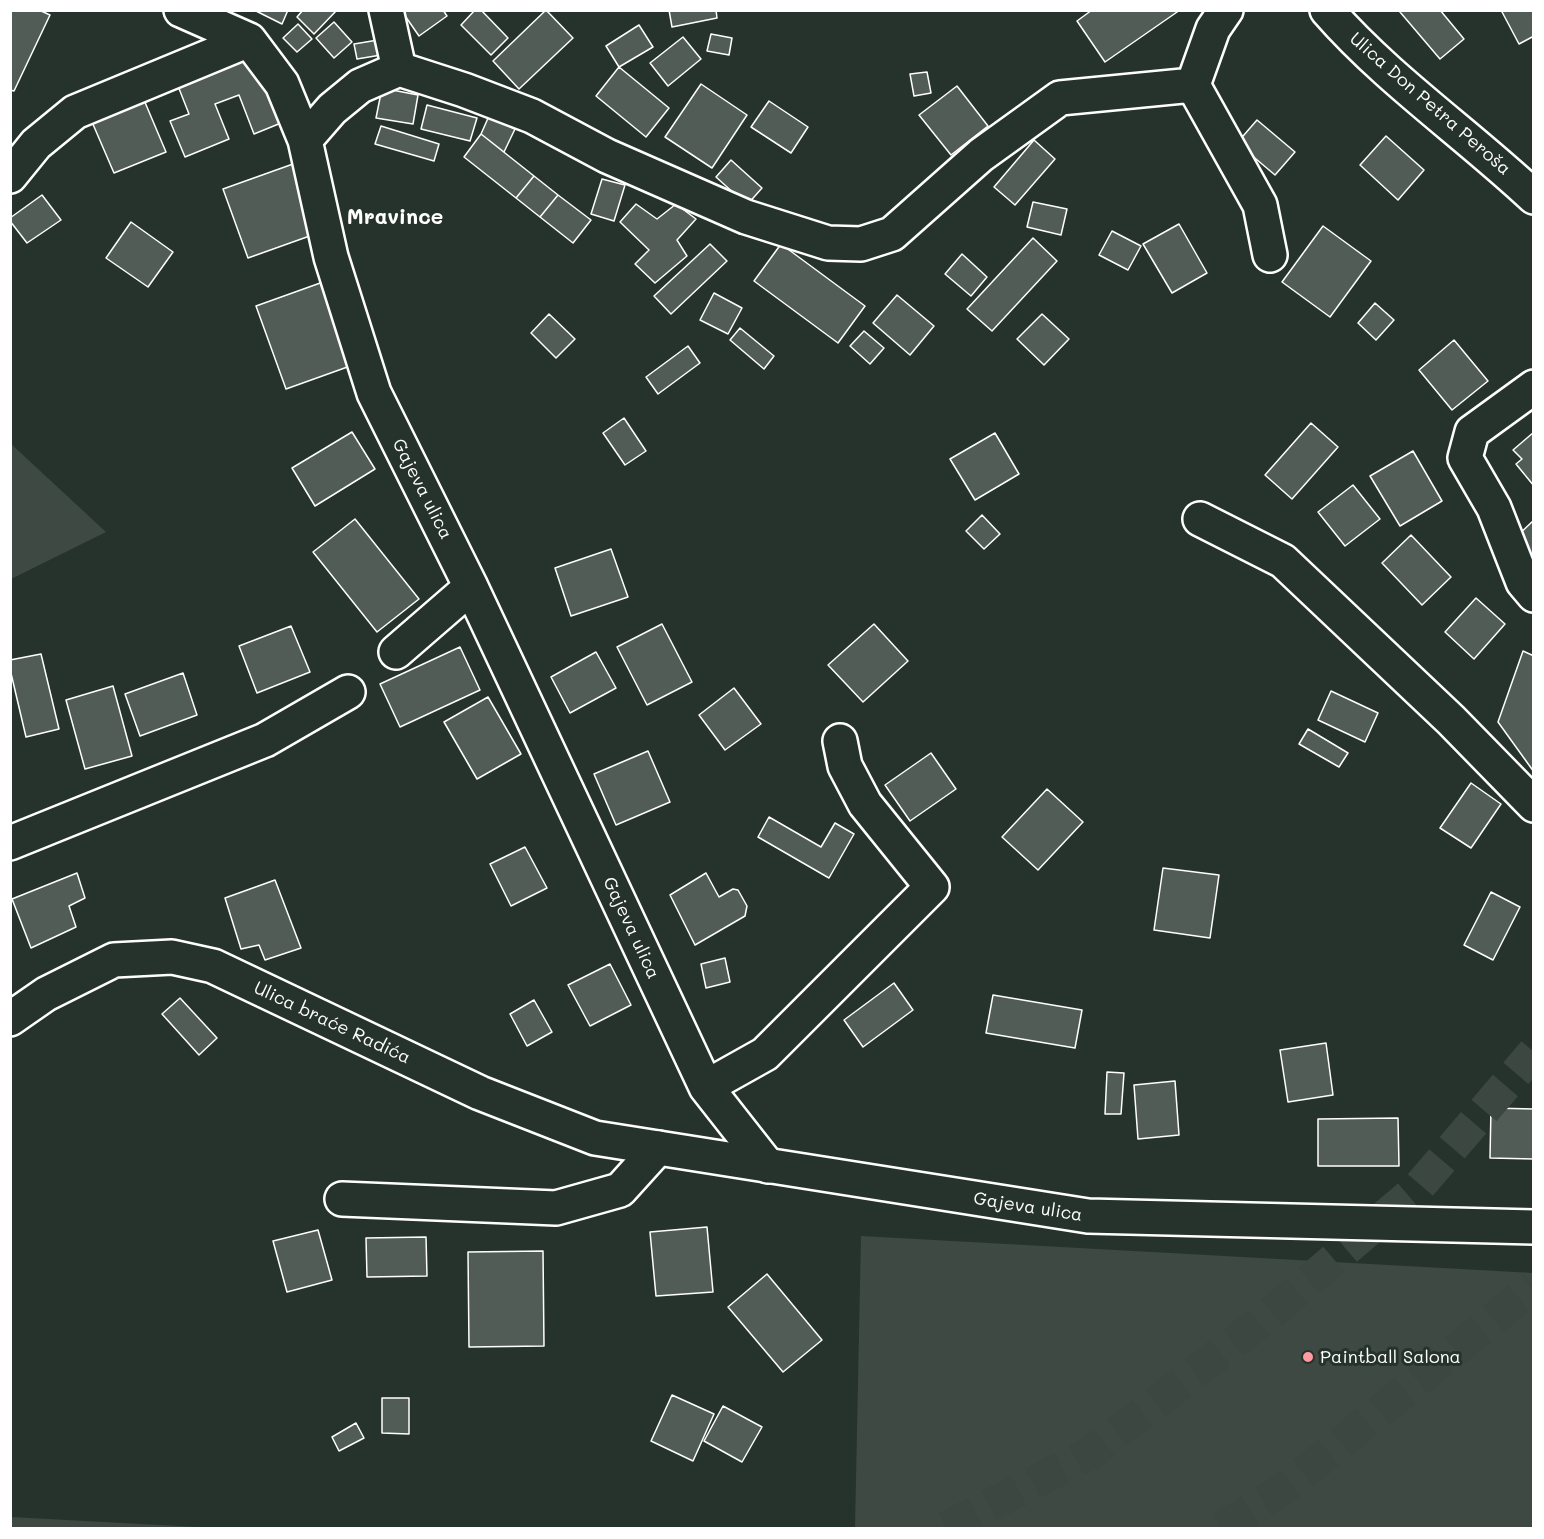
<!DOCTYPE html>
<meta charset="utf-8">
<style>
body{margin:0}
#map{position:relative;width:1544px;height:1539px;overflow:hidden;background:#26332d;font-family:Mali,sans-serif}
canvas{display:block}
.frame{position:absolute;inset:0;border:12px solid #fff;pointer-events:none}
</style>
<div id="map">
<canvas width="1544" height="1539"></canvas>
<div class="frame"></div>
</div>
<script>
const g = document.querySelector('canvas').getContext('2d');
g.lineJoin = 'round';
function fill(path, color) { g.fillStyle = color; g.fill(path, 'evenodd'); }
function stroke(path, color, width, dash) { g.strokeStyle = color; g.lineWidth = width; g.lineCap = dash ? 'butt' : 'round'; g.setLineDash(dash || []); g.stroke(path); }
function drawText(font, color, halo, rows, align = 'center') {
  g.font = font + ' Mali,sans-serif'; g.lineWidth = 6; g.setLineDash([]); g.textBaseline = 'middle'; g.strokeStyle = halo; g.fillStyle = color; for (const [text, x, y, turn = 0] of rows) {
    g.save(); g.translate(x, y); g.rotate((+turn || 0) * Math.PI / 180); g.textAlign = isNaN(turn) ? turn : align; if (halo) g.strokeText(text, 0, 0); g.fillText(text, 0, 0); g.restore();
  }
}
fill(new Path2D(`
 M10,443L106,532L11,579H10Z
 M861,1236L1533,1273V1528H855Z
 M11,1517L215,1528H11Z`), '#3e4944');
const building = new Path2D(`
 M10,10H39L50,15L14,91L10,90Z
 M254,10H288L282,24Z
 M303,10H337L314,34L297,17Z
 M401,10H443L447,16L419,36Z
 M475,10H481L508,38L491,55L461,25Z
 M546,10L573,38L519,89L493,61Z
 M669,10H716L717,18L672,27Z
 M1092,10H1180L1105,62L1077,21Z
 M1402,10H1440L1464,39L1440,59L1400,12Z
 M1501,10H1534V36L1519,44Z
 M334,22L352,42L334,58L316,38Z
 M298,24L312,39L297,52L283,38Z
 M639,25L653,47L619,67L606,46Z
 M711,34L732,38L729,55L707,51Z
 M683,37L701,59L668,86L650,63Z
 M378,40L381,55L357,59L354,44Z
 M254,56L281,123L254,134L239,95L215,104L229,139L185,157L170,121L189,114L178,86Z
 M619,67L669,108L646,137L596,96Z
 M927,72L931,93L914,96L910,74Z
 M701,84L747,115L712,168L665,137Z
 M957,86L988,126L951,155L919,115Z
 M382,88L418,95L413,124L376,118Z
 M144,100L166,152L114,173L92,122Z
 M769,101L808,127L791,153L751,127Z
 M427,105L477,118L470,141L421,129Z
 M489,116L515,129L504,152L481,134Z
 M1257,120L1295,152L1275,175L1237,143Z
 M381,126L439,144L434,161L375,144Z
 M481,134L534,176L516,198L464,157Z
 M1386,136L1424,170L1398,200L1360,165Z
 M1034,140L1055,159L1015,205L994,187Z
 M731,160L762,188L747,205L716,177Z
 M293,164L318,233L248,258L223,189Z
 M534,176L558,195L540,217L516,198Z
 M602,179L625,185L614,221L591,214Z
 M42,195L61,220L27,243L10,221V218Z
 M558,195L591,220L573,243L540,217Z
 M1033,202L1067,209L1061,235L1027,227Z
 M636,204L657,219L676,204L696,219L677,240L687,256L655,283L635,264L649,250L620,222Z
 M131,222L173,252L148,287L106,258Z
 M1179,224L1207,273L1172,293L1143,244Z
 M1323,226L1371,261L1330,317L1282,282Z
 M1112,231L1141,246L1128,270L1099,255Z
 M1033,238L1057,261L992,331L967,309Z
 M710,244L727,261L671,314L654,296Z
 M781,244L865,306L838,343L754,281Z
 M962,254L987,277L971,296L945,274Z
 M323,282L353,365L286,389L256,306Z
 M714,293L742,308L728,334L700,320Z
 M897,295L934,326L910,355L873,323Z
 M1375,303L1394,320L1376,340L1358,323Z
 M549,314L575,339L556,358L531,333Z
 M1042,314L1069,339L1044,365L1017,339Z
 M740,328L774,356L764,369L730,340Z
 M864,331L884,348L870,364L850,346Z
 M1454,340L1488,381L1452,410L1419,370Z
 M688,346L700,363L658,394L646,377Z
 M624,418L646,451L625,465L603,433Z
 M1311,423L1338,447L1292,499L1265,475Z
 M352,432L375,469L315,506L292,468Z
 M1534,432V486L1516,464L1522,459L1513,450Z
 M995,433L1019,474L975,500L950,459Z
 M1413,451L1442,501L1400,526L1370,476Z
 M1353,485L1380,519L1345,546L1318,512Z
 M982,515L1000,534L984,549L966,531Z
 M355,519L419,599L377,632L313,552Z
 M1534,520V573L1524,561L1531,555L1514,539Z
 M1411,535L1451,577L1422,605L1382,563Z
 M611,549L628,597L571,616L555,568Z
 M1476,598L1505,624L1474,659L1445,632Z
 M662,624L692,682L647,705L617,647Z
 M874,624L908,661L863,702L828,665Z
 M291,626L310,672L257,693L239,646Z
 M460,647L480,690L400,727L380,684Z
 M1523,651L1534,656V772L1498,722Z
 M596,652L616,688L570,713L551,677Z
 M41,654L59,729L26,737L10,669V660Z
 M183,673L197,715L140,736L125,694Z
 M113,686L132,756L85,769L66,700Z
 M734,688L761,724L725,750L699,715Z
 M1331,691L1378,713L1365,742L1318,720Z
 M488,697L521,754L477,779L444,722Z
 M1308,729L1348,753L1339,767L1299,744Z
 M648,751L670,802L616,825L594,774Z
 M931,753L956,789L910,821L885,785Z
 M1471,783L1501,804L1471,848L1440,828Z
 M1047,789L1083,822L1038,870L1002,837Z
 M769,817L821,847L835,823L854,834L829,878L758,837Z
 M525,847L547,888L511,906L490,864Z
 M1163,868L1219,875L1210,938L1154,930Z
 M77,873L85,898L69,906L76,927L31,948L12,899Z
 M706,873L719,897L733,889L738,890L747,906L745,916L695,945L670,895Z
 M275,880L301,948L265,960L259,945L241,949L225,898Z
 M1491,892L1520,907L1493,960L1464,945Z
 M725,958L730,982L706,988L701,964Z
 M610,964L631,1005L590,1026L568,985Z
 M894,983L913,1010L863,1047L844,1020Z
 M993,995L1082,1010L1075,1048L986,1033Z
 M180,998L217,1038L199,1055L162,1014Z
 M534,1000L552,1032L527,1046L510,1014Z
 M1326,1043L1333,1095L1288,1102L1280,1050Z
 M1107,1072L1124,1073L1121,1114H1105Z
 M1175,1081L1179,1135L1138,1139L1134,1085Z
 M1491,1108L1534,1109V1159L1490,1158Z
 M1398,1118L1399,1166H1318V1119Z
 M707,1227L713,1292L656,1296L650,1232Z
 M318,1230L332,1280L287,1292L273,1241Z
 M426,1237L427,1276L367,1277L366,1238Z
 M543,1251L544,1346L469,1347L468,1252Z
 M767,1274L822,1340L783,1372L728,1307Z
 M672,1395L714,1414L693,1461L651,1441Z
 M382,1398H409V1434L382,1433Z
 M723,1406L762,1427L742,1462L704,1441Z
 M356,1423L364,1438L339,1451L332,1437Z`);
fill(building, '#515c57');
stroke(building, '#fff', 1.5);
stroke(new Path2D(`
 M946,1528L1091,1453L1259,1323L1417,1189L1534,1052
 M1222,1528L1289,1485L1534,1286`), '#3c4742', 33, [33, 16]);
const minor = new Path2D(`
 M181,10L249,40L282,84L305,140L331,257L374,393L471,587L706,1087L768,1166
 M386,10L399,69L464,90L532,116L607,156L746,217L828,243L861,244L892,234L981,155L1060,98L1193,85L1260,205L1270,255
 M1327,10C1387,79 1467,134 1534,197
 M1193,85L1213,29L1226,10
 M305,140L332,109L360,86L399,69
 M10,176L36,144L75,112L249,40
 M1534,387L1472,432L1465,458L1494,508L1523,582L1534,595
 M1200,519L1283,561L1451,720L1534,805
 M396,652L471,587
 M10,843L265,740L348,692
 M706,1087L765,1054L932,887L865,804L845,766L840,741
 M342,1199L556,1208L620,1190L658,1148`);
const major = new Path2D(`
 M10,1019L46,994L114,960L172,957L213,966L480,1093L595,1138L1088,1216L1534,1227`);
stroke(minor, '#fff', 38);
stroke(major, '#fff', 38);
stroke(minor, '#26332d', 33);
stroke(major, '#26332d', 33);
for (const [x, y, r, color] of [
 [1308,1357,6,"#ff9aa2"]
]) { const dot = new Path2D(); dot.arc(x, y, r, 0, 2 * Math.PI); g.fillStyle = color; g.fill(dot); stroke(dot, '#26332d', 2); }
drawText('18px', '#fff', '#26332d', [
 ["Ulica Don Petra Peroša",1430,104,41],
 ["Gajeva ulica",422,489,63],
 ["Gajeva ulica",631,928,65],
 ["Ulica braće Radića",332,1023,25],
 ["Gajeva ulica",1028,1207,9]
]);
drawText('18px', '#fff', '#26332d', [
 ["Paintball Salona",1320,1357]
], 'left');
drawText('bold 21px', '#fff', '#26332d', [
 ["Mravince",395,218]
]);
</script>
